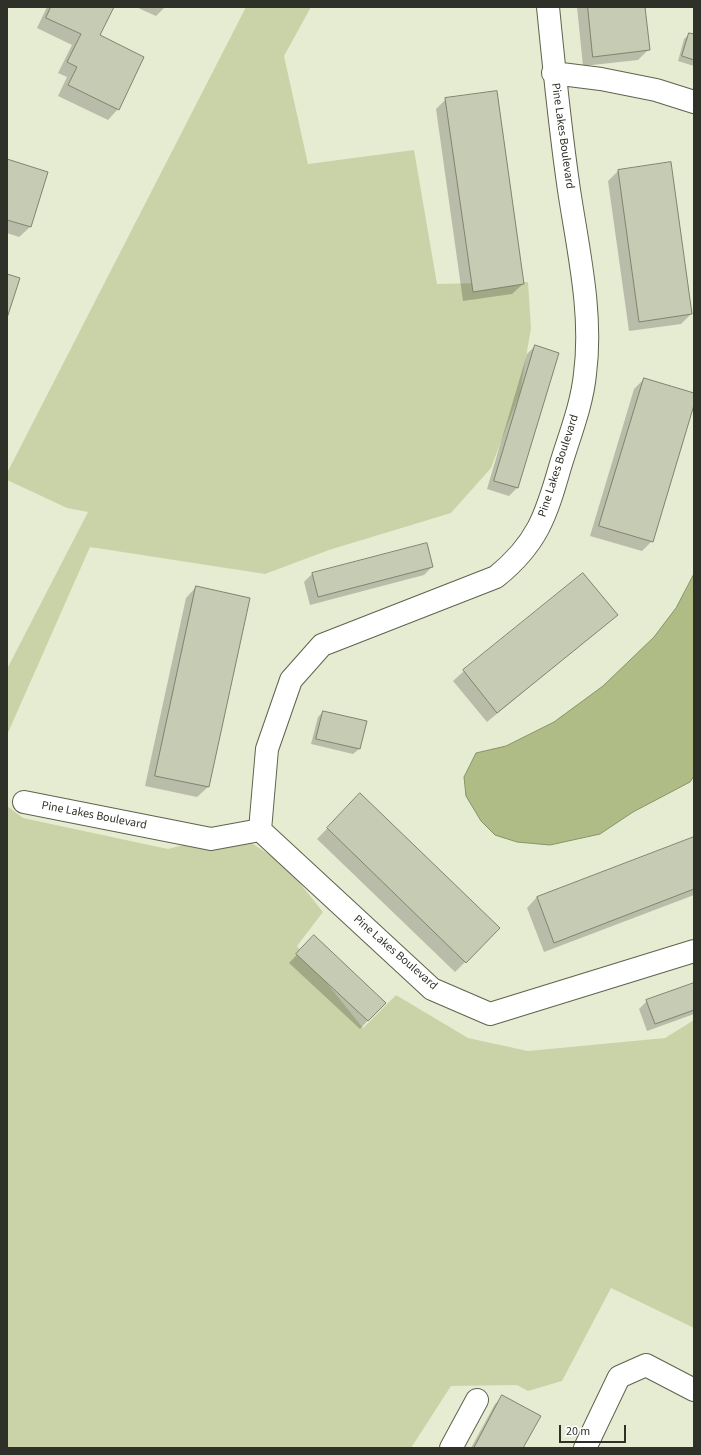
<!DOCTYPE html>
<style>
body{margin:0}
#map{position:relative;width:701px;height:1455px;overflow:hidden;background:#e6ecd2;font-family:"Source Sans 3",sans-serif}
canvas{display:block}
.frame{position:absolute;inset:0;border:8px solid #2f3128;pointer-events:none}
.scale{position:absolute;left:559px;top:1425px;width:67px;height:18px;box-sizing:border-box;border:2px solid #2f3128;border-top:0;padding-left:5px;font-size:12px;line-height:14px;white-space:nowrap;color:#2f3128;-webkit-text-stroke:3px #fff;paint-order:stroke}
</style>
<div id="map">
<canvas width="701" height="1455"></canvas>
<div class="frame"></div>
<div class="scale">20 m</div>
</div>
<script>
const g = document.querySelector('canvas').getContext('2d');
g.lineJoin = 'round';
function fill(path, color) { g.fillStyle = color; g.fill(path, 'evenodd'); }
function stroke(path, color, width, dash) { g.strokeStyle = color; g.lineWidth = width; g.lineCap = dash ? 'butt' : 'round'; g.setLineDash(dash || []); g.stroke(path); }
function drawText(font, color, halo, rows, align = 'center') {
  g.font = font + ' "Source Sans 3",sans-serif'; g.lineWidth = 4; g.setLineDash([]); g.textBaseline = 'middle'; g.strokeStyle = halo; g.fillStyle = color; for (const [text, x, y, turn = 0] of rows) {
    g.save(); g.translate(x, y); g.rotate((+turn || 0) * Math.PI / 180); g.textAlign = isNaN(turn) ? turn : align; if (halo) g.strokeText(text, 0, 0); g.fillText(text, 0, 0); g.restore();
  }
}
fill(new Path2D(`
 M246,7H311L284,56L308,164L414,150L437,284L528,282L531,328L520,392L491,468L451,513L329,550L265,574L90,547L7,735V669L88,512L67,508L7,480V473Z
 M7,806L23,818L168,849L223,835L247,840L285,865L323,912L297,946L363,1028L396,995L468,1038L528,1051L665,1038L694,1020V1328L611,1288L562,1381L528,1391L517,1385L451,1386L411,1448H7Z`), '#cad3a8');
const water = new Path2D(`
 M694,574V776L690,782L633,812L600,834L550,845L517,842L495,835L481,821L466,796L464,777L476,753L506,746L554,722L603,686L654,637L676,608Z`);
fill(water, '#b0bc85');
stroke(water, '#899269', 1);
fill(new Path2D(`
 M47,7H112L99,36L143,57L118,109L108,120L58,96L67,77L58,73L72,45L37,28Z
 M136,7H165L156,16Z
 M577,7H644L649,49L638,60L583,66Z
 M690,34L694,35V66L678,61L684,39Z
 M446,99L523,284L512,294L463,301L436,109Z
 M7,160L47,172L30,227L19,237L7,233Z
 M618,171L691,314L681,324L629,331L608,181Z
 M535,346L517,488L509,496L487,489L527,354Z
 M644,379L694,394V401L652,541L642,551L590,536L634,389Z
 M432,567L424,575L310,605L304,582L312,574Z
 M196,587L249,599L208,787L197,797L145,786L186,598Z
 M616,615L487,722L453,681L464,671Z
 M323,712L365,722L359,749L353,754L311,744L318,717Z
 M350,805L465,962L455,972L317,839Z
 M694,838V895L544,952L527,908L537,897Z
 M306,945L384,1003L360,1029L289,963Z
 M694,984V1014L647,1031L639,1009L647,1001Z
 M503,1397L522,1448H471L495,1404Z`), '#0003');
const building = new Path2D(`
 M51,7H114L100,35L144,57L119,110L68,85L77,67L67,62L81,34L46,18Z
 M588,7H645L650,50L593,57Z
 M689,33L694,34V60L682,56Z
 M497,91L524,284L473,292L445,98Z
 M7,159L48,172L31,227L7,220Z
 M671,162L692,314L639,322L618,170Z
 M7,274L20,278L7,318Z
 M535,345L559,353L518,488L494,481Z
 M644,378L694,393V405L653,542L599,526Z
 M427,543L433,567L318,597L312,573Z
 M583,573L618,615L497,713L463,670Z
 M196,586L250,598L209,787L155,776Z
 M323,711L367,721L360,749L316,739Z
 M360,793L500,928L466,963L327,828Z
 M694,837V889L554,943L537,897Z
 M314,935L386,1003L368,1021L296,954Z
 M694,983V1010L655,1024L646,1000Z
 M502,1395L541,1416L523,1448H474Z`);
fill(building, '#c6ccb3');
stroke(building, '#7f846d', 1);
const minor = new Path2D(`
 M553,73L601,79L656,90L694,102
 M24,802L211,839L260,830
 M260,830L267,749L291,680L322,645L496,577C537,544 546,516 560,467C569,437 582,405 585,374C593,313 578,250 569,190C560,129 554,68 548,7
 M260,830L432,989L490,1014L694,951
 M451,1448L477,1400
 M585,1448L619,1377L646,1365L694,1390`);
stroke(minor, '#5e634d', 24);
stroke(minor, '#fff', 22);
drawText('12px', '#2f3128', '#fff', [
 ["Pine Lakes Boulevard",562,136,82],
 ["Pine Lakes Boulevard",559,466,-72],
 ["Pine Lakes Boulevard",94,816,11],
 ["Pine Lakes Boulevard",395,953,41]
]);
</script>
